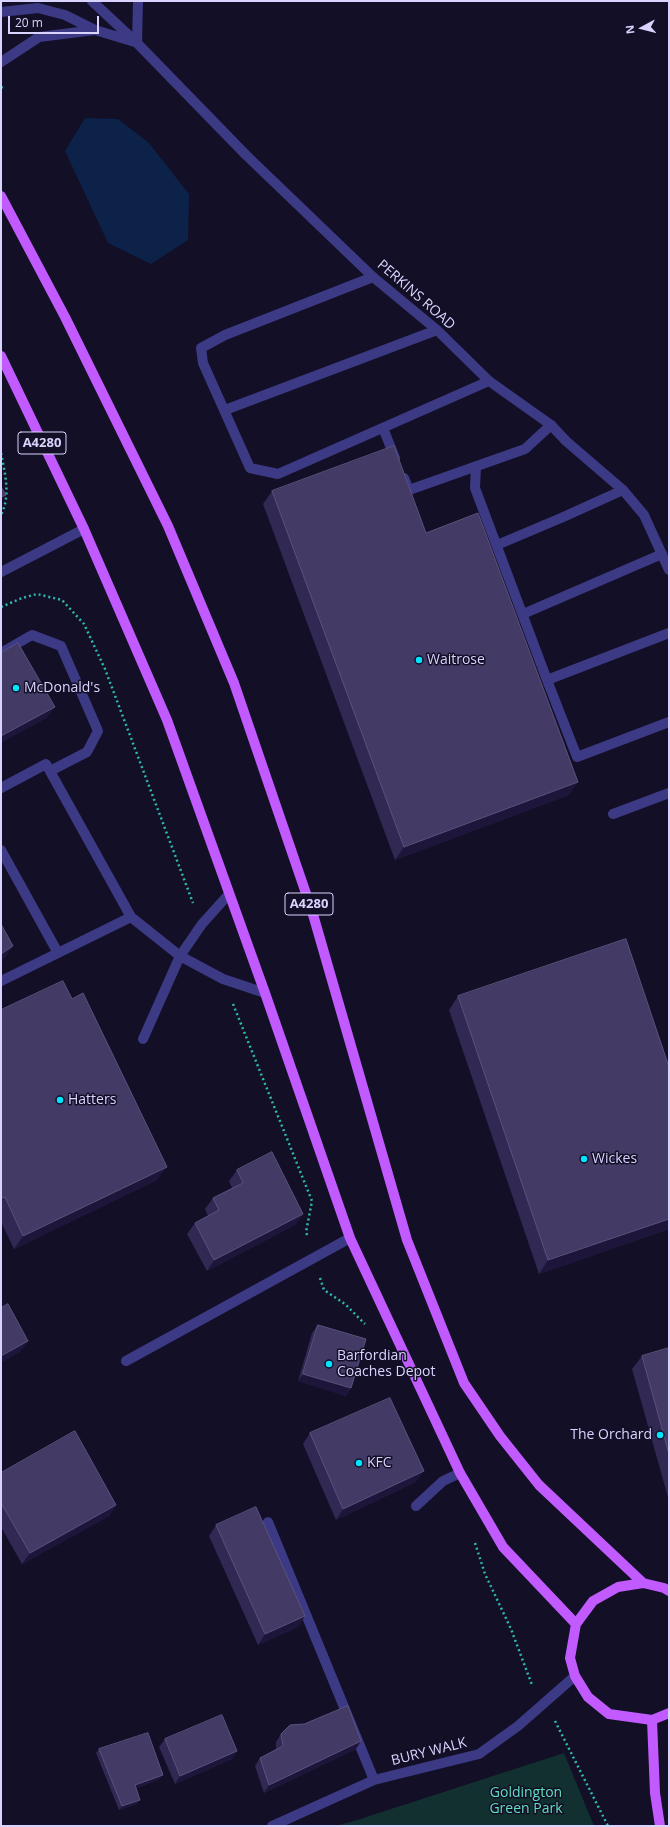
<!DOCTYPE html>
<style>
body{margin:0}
#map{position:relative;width:670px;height:1827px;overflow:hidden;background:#130f26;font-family:"Open Sans",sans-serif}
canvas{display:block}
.frame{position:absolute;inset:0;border:2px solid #d9d4ff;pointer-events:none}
.north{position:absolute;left:622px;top:8px;width:40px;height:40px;-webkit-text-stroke:3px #130f26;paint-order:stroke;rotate:263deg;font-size:11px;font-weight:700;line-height:16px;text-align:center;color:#d9d4ff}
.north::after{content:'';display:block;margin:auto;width:14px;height:18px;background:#d9d4ff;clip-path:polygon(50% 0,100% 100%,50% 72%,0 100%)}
.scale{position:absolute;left:8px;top:16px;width:91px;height:18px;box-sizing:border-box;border:2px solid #d9d4ff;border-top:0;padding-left:5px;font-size:12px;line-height:14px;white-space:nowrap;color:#d9d4ff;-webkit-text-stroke:3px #130f26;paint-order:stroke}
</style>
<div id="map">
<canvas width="670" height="1827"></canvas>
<div class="frame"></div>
<div class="north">N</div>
<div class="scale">20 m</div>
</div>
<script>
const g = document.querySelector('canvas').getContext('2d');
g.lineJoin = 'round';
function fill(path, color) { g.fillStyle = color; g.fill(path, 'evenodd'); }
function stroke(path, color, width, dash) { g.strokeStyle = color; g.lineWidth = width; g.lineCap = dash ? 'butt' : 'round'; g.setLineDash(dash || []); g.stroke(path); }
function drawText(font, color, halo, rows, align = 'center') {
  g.font = font + ' "Open Sans",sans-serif'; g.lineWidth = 3; g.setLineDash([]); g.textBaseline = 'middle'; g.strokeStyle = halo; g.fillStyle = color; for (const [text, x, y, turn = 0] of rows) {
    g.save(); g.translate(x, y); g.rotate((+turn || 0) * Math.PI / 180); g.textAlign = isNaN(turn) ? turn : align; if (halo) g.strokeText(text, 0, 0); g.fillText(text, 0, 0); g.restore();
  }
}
fill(new Path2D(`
 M564,1753L594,1826H335L354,1821Z`), '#12302f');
fill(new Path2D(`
 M85,118L118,119L149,143L189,194L188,240L151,264L108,243L65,151Z`), '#0c2248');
stroke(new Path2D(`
 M1,87L3,88
 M1,453C5,474 11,495 1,515
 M1,607L22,598L37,594L62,600L84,624L105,669L193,903
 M233,1004L312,1201L306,1232L308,1237
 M320,1278L324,1290L345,1304L365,1324
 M475,1543L485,1574L511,1629L532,1685
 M555,1721L608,1826`), '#2fb8b0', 2.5, [2, 3]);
stroke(new Path2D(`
 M137,43L138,1
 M373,277L225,335L201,348L203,363L250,468L278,474L489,381
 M225,410L437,330
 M383,428L395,458
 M476,467L475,488L547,680L669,633
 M404,478L409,490L525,449L551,425
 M497,545L561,518L623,490
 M523,614L662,554
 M1,653L32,635L61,646L98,731L87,752L50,771
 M547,680L577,757L669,722
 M1,788L46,764L131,917
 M1,850L58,953
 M1,981L131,917L180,956L223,979L265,993
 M143,1039L180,956L202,924L229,894
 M416,1506L443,1481L460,1473`), '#3d3a85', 10);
stroke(new Path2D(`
 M92,1L137,43L246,155L373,277L437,330L489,381L551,425L566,441L623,490L644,515L669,570
 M1,12L38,8L65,15L95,30
 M1,62L39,37L95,30L135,42
 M1,572L84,529
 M613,814L669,793
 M126,1361L350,1238
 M268,1522L374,1780
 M272,1826L374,1780L479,1754L518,1726L575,1676`), '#3d3a85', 10);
stroke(new Path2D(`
 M1,196L65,317L168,526L234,683L312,911L407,1240L464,1383L500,1436L539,1485L643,1583
 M1,356L84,529L167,720L265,993L350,1238L460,1473L503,1547L576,1624
 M669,1591L664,1588L643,1583L618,1587L593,1601L576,1624L570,1658L575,1676L588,1697L609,1714L652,1720L669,1713
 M652,1720L655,1793L660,1826`), '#c25bff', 10);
fill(new Path2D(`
 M272,491L426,533L569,795L395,860L263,504Z
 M458,996L669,1067V1229L539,1274L449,1010Z
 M1,1010L157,1180L14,1249L1,1222Z
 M237,1170L303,1214L295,1225L207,1271L187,1234L195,1223L208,1216L205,1209L213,1198L232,1188L229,1181Z
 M318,1325L351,1388L346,1396L298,1381L312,1333Z
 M669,1348V1501L632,1369L642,1356Z
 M310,1433L416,1482L336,1520L303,1444Z
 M1,1473L116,1505L109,1516L22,1564L1,1527Z
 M216,1525L305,1616L298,1627L258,1645L209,1536Z
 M281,1734L356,1749L264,1793L255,1766L260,1758L276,1749V1742Z
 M165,1739L237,1751L232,1759L175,1784L159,1747Z
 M99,1749L160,1779L136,1788L137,1804L119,1810L96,1753Z`), '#312854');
fill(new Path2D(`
 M6,495L1,501V497Z
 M55,707L47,718L1,743V736Z
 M578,782L569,795L395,860L404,847Z
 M13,946L5,958L1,960V954Z
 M167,1167L157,1180L14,1249L23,1236Z
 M5,1197L1,1202V1199Z
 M303,1214L295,1225L207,1271L214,1260Z
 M669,1219V1229L539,1274L548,1260Z
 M28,1341L20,1352L1,1363V1356Z
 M303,1374L351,1388L346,1396L298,1381Z
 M424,1471L416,1482L336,1520L343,1509Z
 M116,1505L109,1516L22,1564L30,1553Z
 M305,1616L298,1627L258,1645L265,1634Z
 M361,1741L356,1749L264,1793L269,1785Z
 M237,1751L232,1759L175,1784L180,1776Z
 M163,1775L160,1779L132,1789L135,1785Z
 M140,1800L137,1804L119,1810L122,1806Z`), '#1d163a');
const building = new Path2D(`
 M394,446L426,533L478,513L578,782L404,847L272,491Z
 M1,487L6,495L1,497Z
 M18,643L55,707L1,736V653Z
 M1,924L13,946L1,954Z
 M626,939L669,1067V1219L548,1260L458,996Z
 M63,981L72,999L83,993L167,1167L23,1236L5,1197L1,1199V1010Z
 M272,1152L303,1214L214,1260L195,1223L219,1210L213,1198L243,1183L237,1170Z
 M8,1304L28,1341L1,1356V1308Z
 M318,1325L366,1339L351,1388L303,1374Z
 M669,1348V1454L642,1356Z
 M390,1398L424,1471L343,1509L310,1433Z
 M75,1431L116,1505L30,1553L1,1503V1473Z
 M256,1507L305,1616L265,1634L216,1525Z
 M348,1706L361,1741L269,1785L260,1758L283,1746L281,1734L290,1725L304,1724Z
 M222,1715L237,1751L180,1776L165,1739Z
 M148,1733L163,1775L135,1785L140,1800L122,1806L99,1749Z`);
fill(building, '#433a66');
stroke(building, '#5a527e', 1);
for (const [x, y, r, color] of [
 [419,660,4,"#00e5ff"],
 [16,688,4,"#00e5ff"],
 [60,1100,4,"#00e5ff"],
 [584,1159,4,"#00e5ff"],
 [329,1364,4,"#00e5ff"],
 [660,1435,4,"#00e5ff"],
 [359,1463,4,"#00e5ff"]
]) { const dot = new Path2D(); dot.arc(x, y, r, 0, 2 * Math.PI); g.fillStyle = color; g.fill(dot); stroke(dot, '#130f26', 1.5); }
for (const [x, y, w] of [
 [42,443,48],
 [309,904,48]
]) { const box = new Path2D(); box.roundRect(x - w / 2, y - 11, w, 22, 3); g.fillStyle = '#130f26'; g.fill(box); stroke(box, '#d9d4ff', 1); }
drawText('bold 13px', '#d9d4ff', null, [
 ["A4280",42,443],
 ["A4280",309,904]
]);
drawText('14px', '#d9d4ff', '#130f26', [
 ["PERKINS ROAD",416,295,41],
 ["BURY WALK",429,1752,-14]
]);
drawText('14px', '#d9d4ff', '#130f26', [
 ["Waitrose",427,660],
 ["McDonald's",24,688],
 ["Hatters",68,1100],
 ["Wickes",592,1159],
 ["Barfordian",337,1356],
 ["Coaches Depot",337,1372],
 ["The Orchard",652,1435,"right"],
 ["KFC",367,1463]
], 'left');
drawText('14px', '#5fe0c0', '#130f26', [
 ["Goldington",526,1793],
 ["Green Park",526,1809]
]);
</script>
